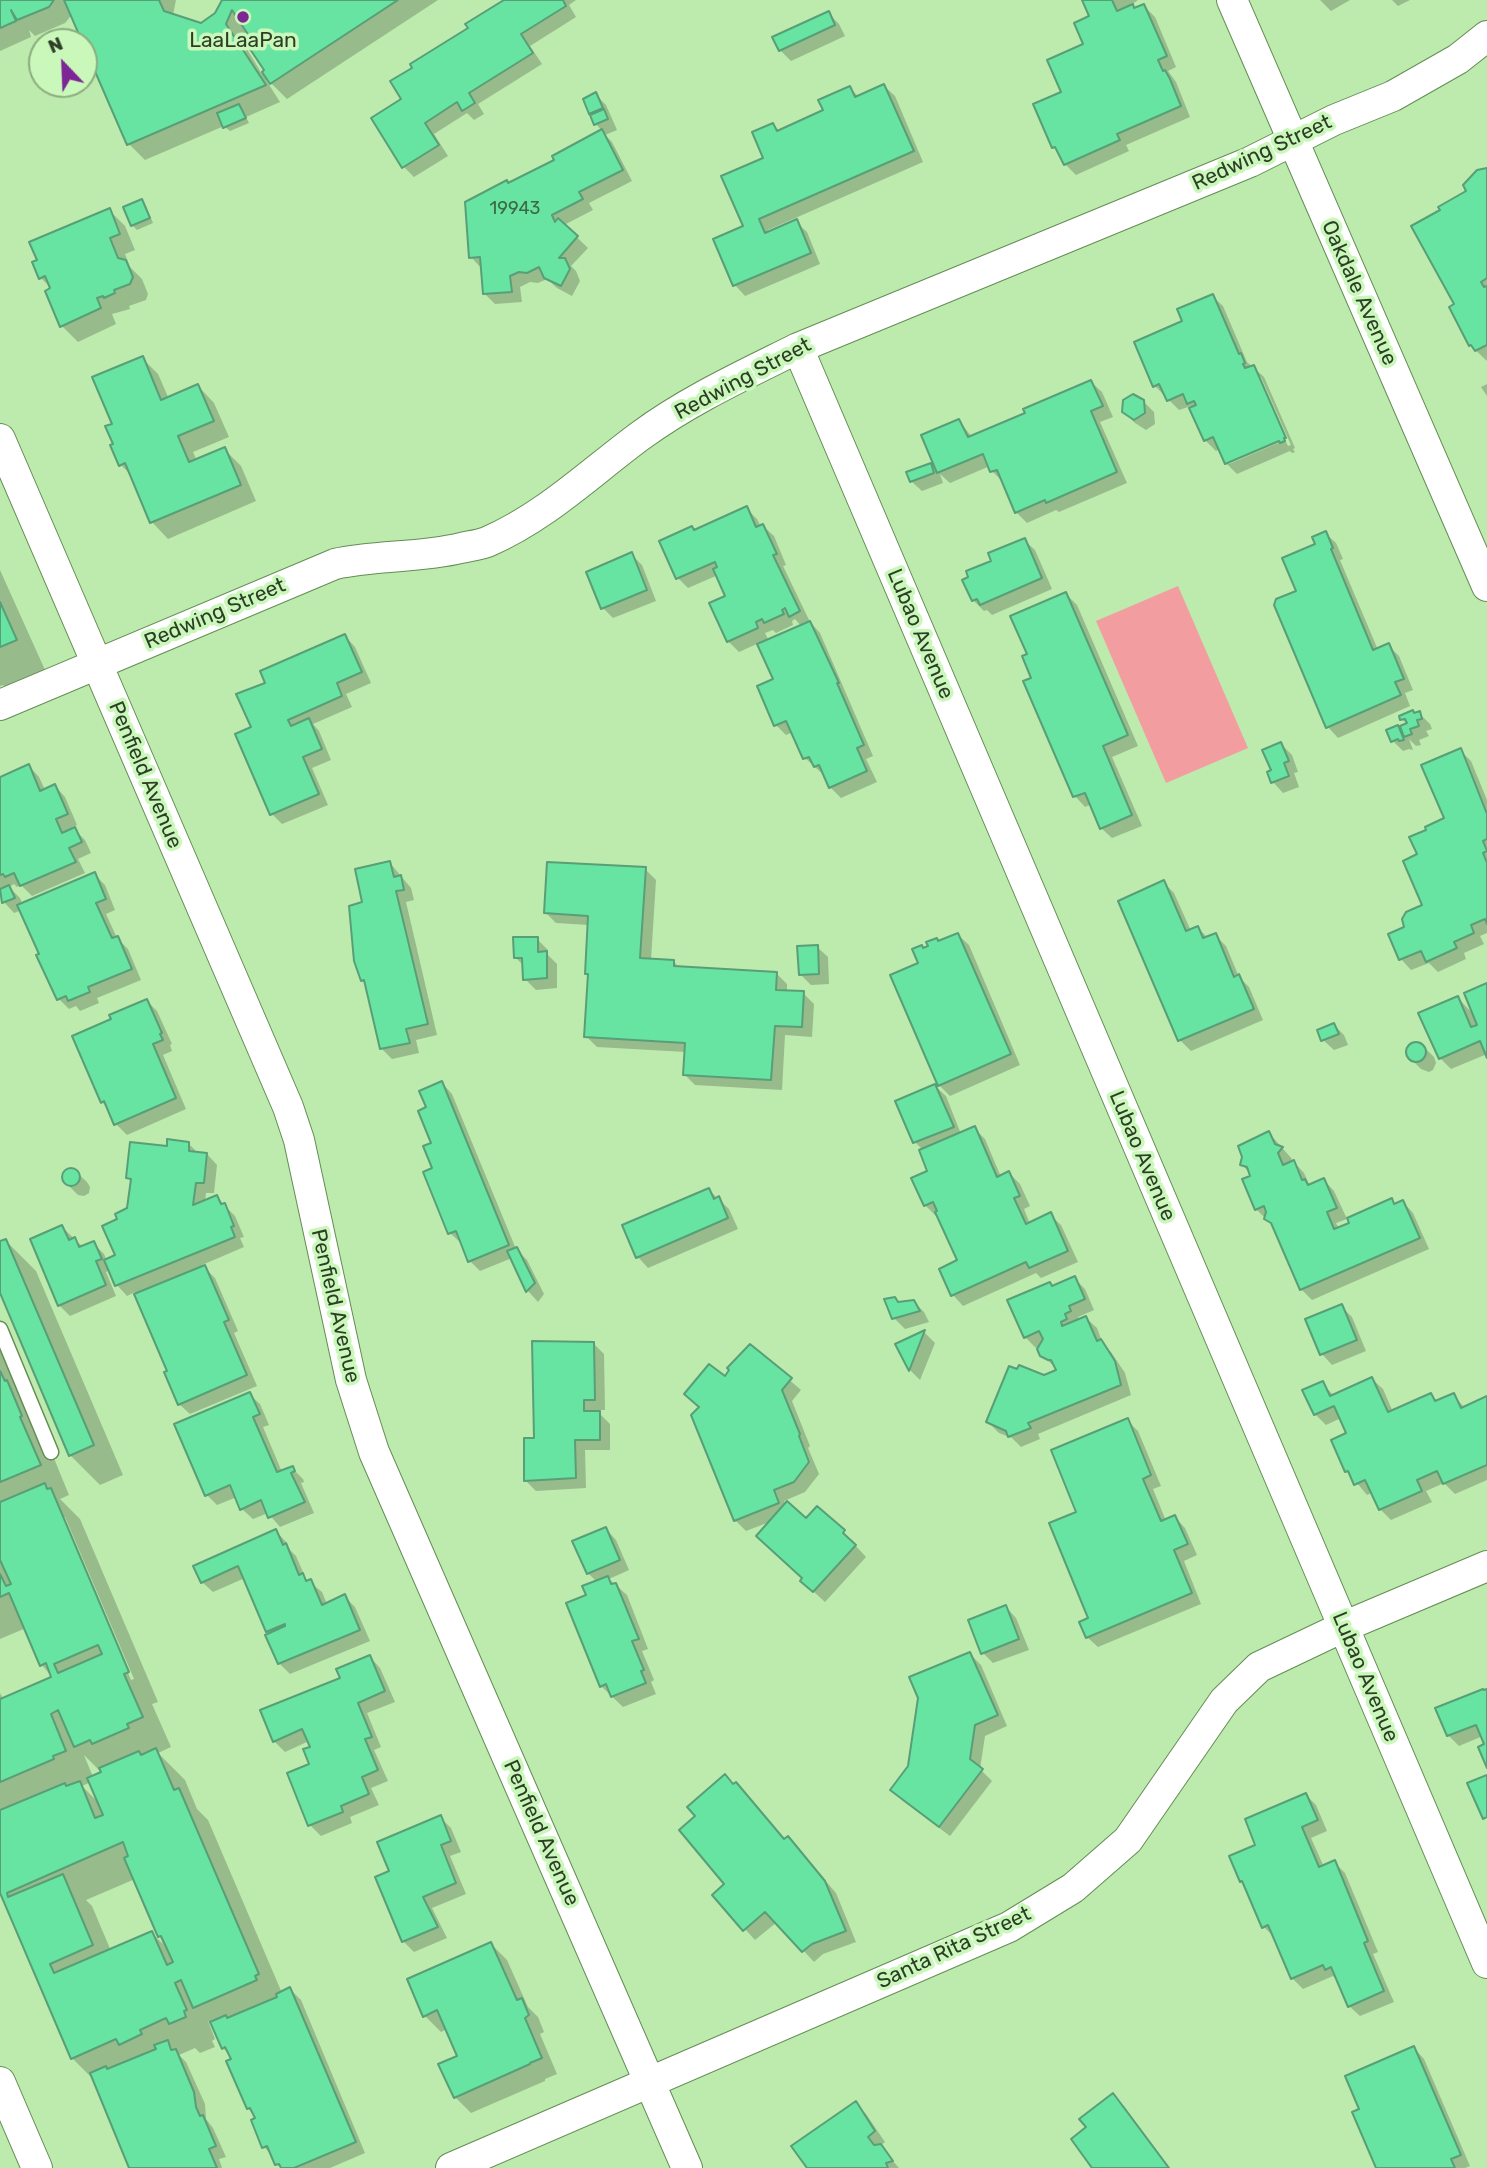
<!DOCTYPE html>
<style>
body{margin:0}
#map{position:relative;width:1487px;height:2168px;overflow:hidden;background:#bdeaad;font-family:Rubik,sans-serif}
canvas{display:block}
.north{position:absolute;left:28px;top:28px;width:70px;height:70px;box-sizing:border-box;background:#caf7ba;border:2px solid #8bad7f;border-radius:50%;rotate:337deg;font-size:19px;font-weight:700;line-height:28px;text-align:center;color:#2c3e26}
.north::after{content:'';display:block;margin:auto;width:24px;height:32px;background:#7d2695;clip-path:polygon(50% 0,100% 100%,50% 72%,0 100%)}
</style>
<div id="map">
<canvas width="1487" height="2168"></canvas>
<div class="north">N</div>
</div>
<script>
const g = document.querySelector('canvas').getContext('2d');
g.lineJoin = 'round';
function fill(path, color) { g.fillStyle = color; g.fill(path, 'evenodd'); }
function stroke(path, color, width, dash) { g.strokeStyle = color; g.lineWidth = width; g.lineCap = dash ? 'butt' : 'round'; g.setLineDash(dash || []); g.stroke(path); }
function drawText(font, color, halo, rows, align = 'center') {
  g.font = font + ' Rubik,sans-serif'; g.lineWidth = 7; g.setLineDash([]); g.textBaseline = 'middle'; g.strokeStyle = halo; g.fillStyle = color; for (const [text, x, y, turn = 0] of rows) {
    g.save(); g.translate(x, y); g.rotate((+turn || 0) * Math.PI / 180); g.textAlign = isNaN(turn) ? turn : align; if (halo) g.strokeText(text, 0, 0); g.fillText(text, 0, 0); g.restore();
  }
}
fill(new Path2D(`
 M1178,586L1248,748L1166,783L1096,621Z`), '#f29ea0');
fill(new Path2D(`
 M0,0H176L173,15L202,25L217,15L226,0H438L287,99L267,79L266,80L280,102L246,117L249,123L230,131L224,126L145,160L129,144L70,9V17L65,23L35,36L29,30L31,37L0,51ZM247,29L256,43L267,71L262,74L242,41Z
 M507,0H576L569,5L576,17L530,46L542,64L478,104L484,114L474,120L467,113L434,134L448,156L414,177L404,167L403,99L470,28Z
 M1084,0H1138L1131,5L1136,10L1144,6L1155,17L1176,67L1168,71L1176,82L1190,117L1126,145L1129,151L1076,175L1065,164L1061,154L1054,147L1063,93L1086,45L1091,17Z
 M1320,0H1350L1331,11Z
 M1392,0H1410L1398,6Z
 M828,13L839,24L845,36L791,61L780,50Z
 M884,86L895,96L923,162L768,230L770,233L796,222L807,232L820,264L745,296L735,285L745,227L773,125L780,131L825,111L850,88L859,97Z
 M596,95L606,105L617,130L605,135L612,142L632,181L589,203L593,210L564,225L588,248L571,266L576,271L580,281L572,296L557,288L547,279L538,283L530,282L520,287L522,302L495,304L485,294L481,268L471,257L509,185L556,160L602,131L596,124L585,100Z
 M1487,170V361L1470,345L1457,305L1443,211L1468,192Z
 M141,201L146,206L153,223L137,230L132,225Z
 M109,210L125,226L135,250L125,254L130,267L142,279L148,294L146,300L129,306L130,309L112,314L116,324L78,342L62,326L47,291L52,289L41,278Z
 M1212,296L1223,306L1247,362L1264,377L1295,448L1293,449L1295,452L1292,453L1290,451L1237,474L1226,463L1220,449L1216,451L1205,440L1194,408L1191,406L1179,410L1155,386L1184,322ZM1257,377H1261L1291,445L1288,446L1285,440L1229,464Z
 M142,358L158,374L169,399L198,386L214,403L229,437L193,452L197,461L224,449L241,466L256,501L168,539L152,522L132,476L121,465L115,445L114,424Z
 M1091,382L1102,392L1113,417L1100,422L1127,483L1059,512L1056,510L1027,523L1016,512L1003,482L992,471L990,466L950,483L940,474L943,483L922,491L911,481L930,465L939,474L924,436L959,421L972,437L1027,414Z
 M1487,384V396L1481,387Z
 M1143,401L1154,412L1155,424L1146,430L1135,423L1124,412Z
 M746,508L757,519L761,527L763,526L774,536L786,565L783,566L810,622L820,633L873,756L866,759L877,782L841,798L830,787L826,777L805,758L793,732L786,735L776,725L775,680L759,643L739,652L728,641L727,597L718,575L688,588L678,578L695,532ZM795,619L801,626L769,641L765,633L773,630L776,633L793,625L792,621Z
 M1325,533L1336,543L1343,559L1340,560L1378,650L1388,645L1399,656L1413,690L1405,693L1410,706L1338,738L1328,727L1298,592L1317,545Z
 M1024,540L1035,550L1052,589L992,615L987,610L984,611L973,600L993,562Z
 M631,554L642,565L656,601L613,618L603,608Z
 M0,570L45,670L6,687L3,685L0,686Z
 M1066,594L1077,605L1138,746L1112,757L1142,826L1112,838L1101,828L1092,804L1085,807L1075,796L1033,678L1029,655Z
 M345,636L355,647L371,683L346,694L352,707L313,724L319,731L331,760L312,768L328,805L282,824L272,814L253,728Z
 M1419,713L1430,724L1432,729L1426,731L1429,736L1419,740L1421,745L1416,746L1409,739L1413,750L1409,749L1403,751L1393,741L1398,727L1405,735L1408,725L1402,719Z
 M1281,744L1292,755L1298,772L1294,773L1299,787L1283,793L1273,782V771Z
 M1460,750L1471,761L1487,800V933L1480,936L1484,944L1464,953L1466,959L1438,972L1429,963L1411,970L1401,959L1390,935L1406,928L1425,906L1419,855L1447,819Z
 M29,766L39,777L45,790L55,786L65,797L77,825L72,827L85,840L91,853L78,859L85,873L32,896L21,885L17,887L14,884L9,887L20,898L23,905L94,874L105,885L115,910L106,914L117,938L128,949L141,980L97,998L99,1003L80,1011L76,1006L69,1009L59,999L22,910L14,913L4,902L0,894V778Z
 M390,863L411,888L414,900L406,902L437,1035L416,1040L419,1053L392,1059L381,1048L366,983L363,980L364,904Z
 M645,869L656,880L651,960L674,962L680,968L776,973L787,984V992L803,993L814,1004L812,1037L785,1035L782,1090L695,1085L684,1074L686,1052L597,1047L586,1036L590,976L587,973L589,925L556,923L546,913Z
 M1164,883L1174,893L1191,931L1198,928L1208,938L1215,935L1226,946L1239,977L1249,987L1263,1020L1191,1051L1180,1040L1120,902Z
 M958,935L969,945L1020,1065L950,1096L939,1085L920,964L939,943Z
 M537,939L548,950V955L557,964V988L536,990L525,979L524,966L516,958Z
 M817,947L828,957L829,984L811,985L801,975Z
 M1487,985V1054L1451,1069L1440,1058L1458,998L1474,1015Z
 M147,1001L157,1011L172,1044L170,1045L172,1051L163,1055L186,1109L127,1135L116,1124L109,1109L102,1102L113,1020Z
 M1334,1025L1344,1035L1348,1045L1334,1050L1323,1040Z
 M1416,1043L1423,1046L1434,1057L1436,1063L1433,1070L1429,1072L1421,1069L1410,1058L1408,1053L1411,1045Z
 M442,1083L452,1094L516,1249L527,1260L544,1294L538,1302L528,1291L512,1258L480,1271L470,1261L462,1243H461L450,1233L435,1169L434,1144L428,1108Z
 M935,1086L946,1096L961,1134L974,1128L985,1139L1001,1177L1009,1173L1020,1184L1030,1206L1024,1209L1030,1224L1050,1215L1061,1225L1078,1262L1041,1278L1036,1273L963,1306L953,1295L959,1261L938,1215L936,1216L925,1205L930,1172L923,1150L915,1142Z
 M1269,1133L1292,1159L1288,1164L1294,1162L1304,1173L1310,1186L1324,1180L1334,1191L1347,1219L1336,1223L1339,1229L1391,1200L1396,1205L1403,1202L1413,1213L1429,1249L1312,1300L1301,1289L1274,1227L1256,1209L1252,1177L1242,1164Z
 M189,1144L198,1153L207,1154L217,1165L214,1193H206L205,1202L216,1197L235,1216L244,1237L240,1238L244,1247L202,1265L215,1278L238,1331L234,1333L257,1386L190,1414L179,1404L169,1372L135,1292L127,1296L117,1285L110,1270L106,1272L116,1296L70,1316L59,1305L62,1227L83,1247L93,1243L104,1254L107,1261L117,1256L119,1220L129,1210L132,1182L128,1177L169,1148Z
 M69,1170L75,1171L87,1182L90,1187L89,1193L84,1196L78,1195L67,1184L64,1178L65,1173Z
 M709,1190L729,1209L738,1229L648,1268L638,1257Z
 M6,1241L36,1271L123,1475L100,1485L70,1455L0,1288V1243Z
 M1074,1278L1085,1289L1094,1310L1078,1317L1079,1320L1086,1318L1097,1328L1103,1344L1111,1352L1125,1373L1131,1395L1038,1434L1040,1439L1021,1447L1012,1438L999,1433L988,1422L1045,1377L1059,1370L1041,1355L1038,1347L1036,1348L1025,1337L1050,1284L1053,1287Z
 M895,1299L900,1304L913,1301L924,1312L929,1322L905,1329L894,1318Z
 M1341,1306L1352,1317L1366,1351L1332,1365L1322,1354L1307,1320Z
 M0,1327L69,1495L60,1499L80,1519L158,1702L152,1704L171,1747L158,1753L185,1780L197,1809L208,1820L282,1993L290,1989L301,2000L365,2153L330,2168H281L277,2164L274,2157L264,2147L257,2119L248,2108L231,2056L223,2048L215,2028L208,2021L215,2039L212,2041L215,2047L200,2053L195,2048L179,2055L186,2062L205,2104L206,2119L213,2128L226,2157L219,2159L222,2168H131L95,2081L72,2058L0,1889V1693L3,1699L53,1678L42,1665L26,1628L0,1639ZM61,1517H65L134,1679L131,1680ZM84,1755L102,1773L93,1777ZM91,1782L99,1803L82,1786ZM135,1879L163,1944L152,1933L111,1951L92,1906L86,1900Z
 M925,1333L935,1343L920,1380L910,1370L897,1344Z
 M594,1344L604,1354L605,1410H596L610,1424V1450H585L586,1488L536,1491L525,1480L536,1440Z
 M750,1346L801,1390L792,1401L810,1446L808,1448L819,1474L805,1492L784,1501L786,1506L806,1520L843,1532L866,1557L825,1602L813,1591L772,1521L746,1531L735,1520L725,1378Z
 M1372,1379L1383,1389L1393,1412L1431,1395L1437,1402L1453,1395L1465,1408L1487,1398V1480L1455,1494L1444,1483L1426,1491L1432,1502L1391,1520L1380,1509L1373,1492L1367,1495L1347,1471L1348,1434L1341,1418L1326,1425L1315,1414L1322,1383L1334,1396Z
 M249,1394L260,1404L269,1425L263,1427L282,1472L292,1468L303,1479L304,1482L301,1483L314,1513L280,1527L268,1513L253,1519L242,1509L237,1497L217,1505L207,1495Z
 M1127,1420L1138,1431L1161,1486L1153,1489L1166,1521L1175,1517L1185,1528L1197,1555L1184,1561L1201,1604L1098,1647L1087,1637L1090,1619L1078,1513Z
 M606,1529L616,1540L629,1570L609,1579L627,1595L648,1649L642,1651L654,1680L651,1682L656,1694L623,1707L601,1686L588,1596L597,1582L588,1573Z
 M276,1531L286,1542L290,1550L296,1556L306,1579L322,1592L327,1604L345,1597L355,1607L370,1641L290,1674L279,1663L271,1634L268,1631L245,1578L213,1592L202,1582Z
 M1006,1607L1016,1618L1029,1650L993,1663L983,1653Z
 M970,1654L981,1665L1007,1726L985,1736L980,1769L992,1781L950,1836L903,1801L893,1790L910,1767Z
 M370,1657L380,1668L395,1702L367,1713L381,1747L374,1750L388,1781L371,1788L379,1805L350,1817L352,1823L321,1836L310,1825L312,1748L309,1741L285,1752L274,1741L342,1679Z
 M1487,1691V1764L1486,1745L1483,1736L1459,1746L1448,1735Z
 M734,1785L785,1841L798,1849L836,1893L856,1942L823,1954L814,1962L777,1922L755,1940L714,1895L727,1884Z
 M1306,1795L1316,1805L1327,1831L1311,1838L1324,1867L1334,1862L1345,1873L1378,1952L1373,1954L1394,2002L1360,2016L1349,2006L1337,1980L1333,1976L1303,1989L1292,1978L1275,1938L1264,1927L1246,1886L1241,1881L1258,1845Z
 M440,1817L451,1828L461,1852L450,1856L466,1894L432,1908L447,1938L414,1952L403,1941L391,1872Z
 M491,1944L507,1960L528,2007L538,2017L544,2032L540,2034L557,2074L545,2079V2081L471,2113L455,2097L459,2057L447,2029L441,2032L425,2016Z
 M1414,2048L1424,2059L1470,2166L1465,2168H1378L1361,2110Z
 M1113,2096L1124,2106L1170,2168H1094L1088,2128Z
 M855,2104L866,2114L885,2142L880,2146L899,2168H809Z`), '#0003');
const building = new Path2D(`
 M0,0H54L49,7L17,20L11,10L16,21L0,28Z
 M64,0H159L164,11L201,23L215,13L222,0H398L270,84L262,72L264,70L248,46L253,42L232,10L226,24L266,85L127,145Z
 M504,0H563L566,6L521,34L533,53L469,93L475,103L462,111L457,102L425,123L439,145L402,168L371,118L401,99L390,81L412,68L410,64L468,28L465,24Z
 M1082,0H1112L1117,11L1133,4L1134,8L1144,4L1167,56L1158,60L1163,71L1165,70L1170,79L1181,106L1117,134L1120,140L1064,165L1055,147L1052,148L1033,104L1061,92L1047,60L1083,44L1074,23L1089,16Z
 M829,11L835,25L779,51L772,37Z
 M884,84L914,151L759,219L765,233L797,219L811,253L733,286L713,239L743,226L721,176L763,158L752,132L773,123L777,131L823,110L818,100L850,86L855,97Z
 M596,92L603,108L589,114L583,99Z
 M239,104L246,118L223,128L217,113Z
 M604,109L608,119L594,125L590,115Z
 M602,129L623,170L579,192L583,199L552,215L555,222L558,218L578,236L559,258H565L570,269L561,286L544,278L539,267L527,273L519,272L510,276L512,292L483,294L480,257L469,258L465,202L507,180L508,183L554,160L552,156Z
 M1487,168V278L1481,282L1484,287L1487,286V345L1475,351L1471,345L1469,346L1449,307L1454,304L1411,226L1440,210L1438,207L1466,191L1463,185L1477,170Z
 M142,199L150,218L131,226L123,207Z
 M110,208L120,234L110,238L118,258L126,260L133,277L130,284L114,290L115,293L104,298L103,296L97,298L101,308L60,327L45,291L50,288L45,276L39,279L32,262L37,260L29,242Z
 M1213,294L1239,354L1241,353L1245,363L1243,364L1245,368L1254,365L1286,438H1284L1285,441L1280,443L1279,441L1225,464L1213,437L1204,441L1189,408L1196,405L1194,401L1187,404L1183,394L1167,401L1159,384L1153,387L1134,342L1182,321L1177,309Z
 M143,356L161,400L198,384L214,421L178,436L189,462L225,447L241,485L150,523L125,463L119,466L110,445L113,444L105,426L112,424L92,377Z
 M1091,380L1103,406L1091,411L1117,472L1046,503L1045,500L1015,513L997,470L990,472L983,454L937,473L921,435L959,419L968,437L1025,413L1023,409Z
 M1133,394L1144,400L1145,413L1134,420L1122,412L1123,400Z
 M931,463L934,473L910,482L906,472Z
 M747,506L756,527L763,524L777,554L773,555L800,611L789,617L785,608L782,610L784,614L764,623L762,619L756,622L758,628L727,642L709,603L725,596L713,569L717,567L715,562L676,579L659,541L692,526L694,530Z
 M1326,531L1333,548L1331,549L1373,650L1389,643L1404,679L1395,682L1401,695L1326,728L1274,605L1276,599L1296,591L1282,558L1315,544L1312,537Z
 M1025,538L1042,578L980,605L977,599L972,601L962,580L968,577L966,571L991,561L988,553Z
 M632,552L647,590L601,609L586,572Z
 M1066,592L1128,735L1103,746L1132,815L1100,829L1085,793L1073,797L1023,681L1031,678L1022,656L1027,654L1010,616Z
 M0,602L17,640L0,647Z
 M810,621L839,683H837L864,745L857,748L867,771L829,788L819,765L814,767L809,757L803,759L786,721L774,726L757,686L773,679L757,644Z
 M345,634L362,672L337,683L342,696L288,720L291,726L309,718L322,749L303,757L319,794L270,815L235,734L251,727L236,694L265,683L260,671Z
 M1413,710L1414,713L1420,711L1422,719L1417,720L1419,726L1410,729L1412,734L1404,737L1400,726L1407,723L1405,719L1400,720L1399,716Z
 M1398,725L1404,740L1399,741L1398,739L1391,742L1386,730Z
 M1281,742L1289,761L1284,763L1289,776L1271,783L1267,772L1271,770L1262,750Z
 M1461,748L1487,814V839L1483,841L1487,851L1483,853L1487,863V924L1485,919L1471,925L1474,933L1454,942L1457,948L1426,962L1421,951L1399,960L1388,934L1404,927L1402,919L1406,912L1422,905L1403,861L1417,854L1409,837L1426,830L1425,827L1444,818L1421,765Z
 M29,764L40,791L55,784L68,814L56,819L62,833L75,827L82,842L69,848L76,862L20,886L14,873L5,877L3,874L0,875V777Z
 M390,861L394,877L401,875L404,890L396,891L428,1024L406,1029L410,1043L380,1049L364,980L361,981L354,961L349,906L362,902L355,869Z
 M547,862L646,867L640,958L674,960V966L777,972L776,990L804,991L802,1027L775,1026L771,1080L683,1075L685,1043L584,1037L588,974H585L588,916L544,913Z
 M95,872L106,899L96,903L112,938L118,936L132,969L88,987L90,992L68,1001L66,996L57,1000L36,955L39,954L17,905Z
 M1164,880L1186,931L1198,926L1203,938L1216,933L1234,977L1239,974L1254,1009L1178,1041L1118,901Z
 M9,885L15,898L2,903L0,889Z
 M958,933L1011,1054L938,1086L890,975L918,963L912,949L922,945L923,948L928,946L926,942L937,938L938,941Z
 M513,937H538V952L547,951V978L523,980L522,958H514Z
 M818,945L819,974L799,975L797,946Z
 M1487,983V1058L1480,1041L1439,1059L1418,1013L1458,996L1471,1027L1477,1025L1464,993Z
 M147,999L162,1033L160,1034L163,1040L153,1044L176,1098L114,1125L104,1101L101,1103L72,1036L111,1019L109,1015Z
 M1334,1023L1339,1034L1321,1041L1317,1030Z
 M1406 1052a10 10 0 1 1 20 0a10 10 0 1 1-20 0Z
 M442,1081L509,1245L468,1262L456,1231L448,1234L423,1172L432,1168L423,1146L431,1143L418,1111L426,1107L419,1091Z
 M935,1084L954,1127L913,1143L895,1101Z
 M975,1126L997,1177L1009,1171L1020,1196L1014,1198L1026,1224L1051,1212L1068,1251L1029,1268L1026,1262L951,1296L939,1269L957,1260L935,1212L937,1211L933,1202L924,1206L911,1178L927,1171L919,1150Z
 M1269,1131L1275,1144L1283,1147L1278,1153L1283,1165L1294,1160L1302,1180L1305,1179L1308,1185L1324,1178L1337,1208L1327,1212L1334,1229L1349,1223L1347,1218L1392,1198L1394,1204L1403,1200L1420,1238L1300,1290L1271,1223L1264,1219L1266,1212L1264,1206L1255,1210L1242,1179L1250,1176L1247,1167L1240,1165L1242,1157L1238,1146Z
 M167,1139L189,1142V1151L207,1153L204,1183H196L193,1205L217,1195L221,1204L225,1203L234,1226L231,1227L235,1237L115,1286L104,1260L115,1255L102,1226L117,1219L115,1214L127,1208L131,1179L126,1178L130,1142L167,1146Z
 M62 1177a9 9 0 1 1 18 0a9 9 0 1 1-18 0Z
 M709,1188L714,1199L719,1196L728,1218L636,1258L622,1225Z
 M62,1225L69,1240L75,1237L79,1247L94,1241L102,1259L96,1261L106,1285L58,1306L30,1239Z
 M6,1239L94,1445L69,1456L0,1293V1241Z
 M517,1247L535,1283L526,1292L507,1251Z
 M205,1265L229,1320L224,1322L247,1375L178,1405L164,1372L167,1371L134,1294Z
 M1075,1276L1085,1299L1069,1306L1071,1311L1065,1314L1067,1319L1061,1322L1062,1326L1086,1316L1097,1341L1101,1339L1115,1361L1121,1385L1028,1423L1031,1428L1008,1437L1006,1431L986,1422L1009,1366L1017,1369L1019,1365L1044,1375L1056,1370L1051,1360H1048L1040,1356L1037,1349L1043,1339L1039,1331L1024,1338L1007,1300L1050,1282L1052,1286Z
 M895,1297L898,1302L914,1300L920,1311L892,1319L884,1299Z
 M1342,1304L1357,1340L1320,1355L1305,1319Z
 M925,1330L909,1371L895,1344Z
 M532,1341L594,1342L595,1400H584V1411H600V1440H575L576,1478L524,1481V1438H534Z
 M750,1344L792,1378L782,1390L800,1434L799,1436L809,1462L794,1482L774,1490L779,1503L734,1521L691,1415L699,1407L684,1394L709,1364L725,1376L729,1370L727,1368Z
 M0,1371L5,1381L7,1380L22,1416L20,1417L41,1465L0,1482Z
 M1372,1377L1388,1412L1431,1393L1435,1401L1454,1393L1461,1408L1487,1396V1465L1443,1484L1437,1471L1417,1480L1422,1491L1379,1510L1365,1480L1354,1485L1348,1471L1345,1472L1331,1440L1346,1433L1334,1406L1314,1415L1302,1390L1323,1381L1330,1396Z
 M250,1392L260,1414L253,1417L277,1472L293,1466L295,1471L291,1473L305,1502L268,1518L261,1500L240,1510L230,1485L205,1496L174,1424Z
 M1128,1418L1151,1475L1143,1479L1161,1521L1175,1515L1188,1544L1174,1550L1192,1593L1086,1638L1079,1622L1088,1618L1049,1523L1076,1512L1051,1450Z
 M45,1483L47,1489L51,1488L129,1672L124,1674L143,1717L127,1724L129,1728L92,1744L90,1740L74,1747L58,1710L51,1714L66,1751L53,1756L54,1759L0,1782V1699L51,1677L46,1663L40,1666L9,1593L0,1597V1574L6,1586L11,1584L0,1560V1502ZM98,1645L102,1654L58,1673L54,1664Z
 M787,1501L806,1518L817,1506L845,1530L843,1533L856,1545L813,1592L800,1581L802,1578L756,1536Z
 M606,1527L620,1560L587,1574L572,1541Z
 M276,1529L283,1545L286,1543L299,1575L303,1573L306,1581L311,1579L322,1605L345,1594L360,1630L278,1664L265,1635L285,1626V1624L266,1632L238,1566L201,1583L193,1566Z
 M608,1576L611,1584L616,1583L639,1639L632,1641L644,1670L641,1671L646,1683L611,1697L606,1684L600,1687L566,1603L586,1595L582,1586Z
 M1006,1605L1019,1639L981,1654L968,1620Z
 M970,1652L998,1715L975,1725L970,1759L983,1769L939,1827L890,1790L908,1766L918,1698L909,1677Z
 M370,1655L385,1691L358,1703L372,1737L365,1739L378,1770L362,1777L369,1794L341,1806L343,1812L308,1826L287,1773L309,1764L303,1749L310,1747L302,1729L273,1742L260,1710L340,1678L336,1669Z
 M1483,1689L1484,1690L1487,1689V1768L1478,1747L1484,1744L1476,1725L1447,1736L1435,1708Z
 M156,1748L174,1790L179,1788L259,1974L255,1976L257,1980L193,2008L181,1980L175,1983L187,2010L184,2011L186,2017L169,2024L166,2018L140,2030L142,2034L119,2045L116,2039L71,2059L0,1893V1810L65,1783L66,1786L80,1781L95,1818L103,1815L87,1778L101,1772L99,1768L139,1751L141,1755ZM123,1842L128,1856L124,1858L158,1937L161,1936L173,1962L167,1965L152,1931L54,1973L50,1964L93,1945L63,1874L8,1897L7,1893Z
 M725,1774L733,1784L736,1782L784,1839L788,1836L825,1881L846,1931L812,1944L802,1952L765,1912L743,1931L712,1895L724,1884L679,1830L695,1816L687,1807Z
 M1487,1775V1817L1483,1819L1467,1783Z
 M1306,1793L1318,1820L1302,1827L1319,1867L1335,1860L1368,1941L1364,1943L1384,1991L1348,2007L1331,1967L1325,1970L1323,1965L1291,1979L1268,1925L1262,1928L1242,1881L1240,1882L1229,1856L1255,1845L1245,1819Z
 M441,1815L451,1841L441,1845L456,1883L423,1897L438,1927L402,1942L375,1877L389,1871L377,1842Z
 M491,1942L517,2000L522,1998L529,2015L525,2018L542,2058L530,2063V2064L454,2098L438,2064L457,2056L437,2010L423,2017L407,1979Z
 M290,1987L356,2142L294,2168H281L279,2164L275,2165L267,2146L262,2148L251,2120L255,2118L250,2108L247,2109L226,2061L231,2059L225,2047L222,2049L210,2022L226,2015L227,2018L277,1997L276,1994Z
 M168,2040L171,2050L176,2049L194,2092L196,2107L200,2116L203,2115L216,2146L209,2149L217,2168H129L90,2073L106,2066L107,2069L156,2049L154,2045Z
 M1414,2046L1461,2155L1451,2159L1455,2168H1376L1352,2112L1359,2109L1345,2076Z
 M1113,2093L1169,2168H1092L1071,2139L1086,2127L1079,2119Z
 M856,2101L875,2131L868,2137L874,2145L881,2144L893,2161L886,2163L888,2168H807L791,2146Z`);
fill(building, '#68e4a2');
stroke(building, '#589f77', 2);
const lane = new Path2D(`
 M0,1329L51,1452`);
const street = new Path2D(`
 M1232,0L1487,586
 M798,348L1487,1963
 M0,439L288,1107L299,1140L351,1380L374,1452L687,2168
 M0,705L335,564C376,555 420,558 461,548C470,546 479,545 487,542C545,517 590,473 640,436C689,400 744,375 798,348L1250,162L1334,120L1393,96L1458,59L1487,36
 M0,2082L37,2168
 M451,2168L1009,1927L1073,1888L1128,1840L1224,1701L1259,1667L1343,1627L1487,1566`);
stroke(lane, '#648d55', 17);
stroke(street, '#648d55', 32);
stroke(lane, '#fff', 14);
stroke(street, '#fff', 30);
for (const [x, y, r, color] of [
 [243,17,7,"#7d2695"]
]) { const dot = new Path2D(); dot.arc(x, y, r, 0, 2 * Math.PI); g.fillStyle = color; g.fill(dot); stroke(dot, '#caf7ba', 2.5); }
drawText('18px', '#3b6845', null, [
 ["19943",515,209]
]);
drawText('21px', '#2c3e26', '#caf7ba', [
 ["LaaLaaPan",243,41]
]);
drawText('21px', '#2c3e26', '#caf7ba', [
 ["Redwing Street",1262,153,-25],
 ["Oakdale Avenue",1359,293,66],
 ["Redwing Street",743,379,-28],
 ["Redwing Street",215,614,-23],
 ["Lubao Avenue",920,634,67],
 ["Penfield Avenue",145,775,67],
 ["Lubao Avenue",1142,1156,67],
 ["Penfield Avenue",335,1306,77],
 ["Lubao Avenue",1365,1677,67],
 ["Penfield Avenue",541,1833,66],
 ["Santa Rita Street",954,1948,-25]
]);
</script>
